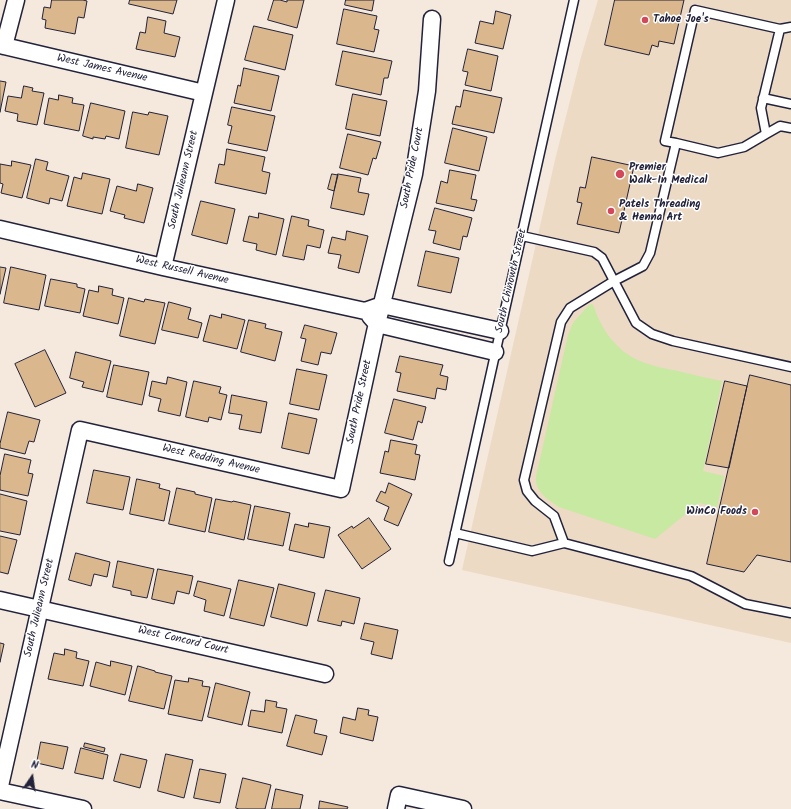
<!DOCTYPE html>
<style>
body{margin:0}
#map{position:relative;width:791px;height:809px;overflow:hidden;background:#f4e9dc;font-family:Kalam,sans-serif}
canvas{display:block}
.north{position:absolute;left:12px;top:757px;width:40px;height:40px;-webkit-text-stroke:3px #fff;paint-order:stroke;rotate:13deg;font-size:11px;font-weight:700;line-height:16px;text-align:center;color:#22223b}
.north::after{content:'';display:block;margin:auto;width:14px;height:18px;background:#22223b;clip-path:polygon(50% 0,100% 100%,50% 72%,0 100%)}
</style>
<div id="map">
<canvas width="791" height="809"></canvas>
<div class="north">N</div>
</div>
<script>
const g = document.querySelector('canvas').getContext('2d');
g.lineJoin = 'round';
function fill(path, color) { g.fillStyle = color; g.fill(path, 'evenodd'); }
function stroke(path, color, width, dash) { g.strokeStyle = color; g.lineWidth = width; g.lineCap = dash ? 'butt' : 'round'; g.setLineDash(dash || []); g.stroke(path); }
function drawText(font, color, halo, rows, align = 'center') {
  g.font = font + ' Kalam,sans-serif'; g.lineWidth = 3; g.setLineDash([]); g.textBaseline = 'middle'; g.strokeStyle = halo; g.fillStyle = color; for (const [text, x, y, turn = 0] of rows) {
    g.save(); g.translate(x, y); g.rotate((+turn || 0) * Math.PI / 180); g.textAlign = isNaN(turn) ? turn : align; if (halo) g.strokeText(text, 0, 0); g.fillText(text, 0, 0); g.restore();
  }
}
fill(new Path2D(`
 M598,0H791V643L462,570L555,160L581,57Z`), '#ecdac4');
fill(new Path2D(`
 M592,304C595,307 595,311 597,315C601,324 606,334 613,341C630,362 653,366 678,371C693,375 708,378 722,381L703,471L724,476L717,507L699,503L655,539L559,507C549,500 535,492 536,478C536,474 537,471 538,468L568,335L573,323L589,305Z`), '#c7e9a1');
const building = new Path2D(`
 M52,0H83L87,1L84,18L78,17L75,34L45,28L46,20L42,19L44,7L50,8Z
 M130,0H177L173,14L129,4Z
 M274,0H280L287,2V0H304L297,28L268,20Z
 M346,0H374L372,11L345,5Z
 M615,0H684L674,44L659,41L658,47L652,45L649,55L605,45Z
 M344,9L377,16L374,29L379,30L374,52L337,44Z
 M496,11L511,15L503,49L475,43L480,21L493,24Z
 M148,17L166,21L164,33L180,37L175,57L136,49L140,32L145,33Z
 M254,26L293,35L285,70L245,60Z
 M468,49L498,56L491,91L465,85L468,72L463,71Z
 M343,51L392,61L388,78H384L381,95L336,85Z
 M244,68L279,76L271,111L234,103L238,85L240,86Z
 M0,81L6,82L0,112Z
 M24,86L33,88L32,91L44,93L37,125L17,121L18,114L5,111L8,96L21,98Z
 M464,90L502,98L494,133L452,124L456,106L460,107Z
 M353,94L387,101L380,136L346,129Z
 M59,95L73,98L72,103L84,105L79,131L44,124L49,98L58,100Z
 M91,103L125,111L119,139L106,136L105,139L93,137V139L83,136Z
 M232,107L275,116L267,151L228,143L232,126L228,125Z
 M133,112L148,115L149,112L168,116L159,155L126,148Z
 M453,128L487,137L479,171L445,163Z
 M348,134L381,142L376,159L373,158L368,175L340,168Z
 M227,149L265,157L262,171L270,173L266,194L215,183L219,164L224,165Z
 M592,157L634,166L619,233L577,224L582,203L577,202L580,187L585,188Z
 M36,159L48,162L46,170L69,176L62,201L50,198L49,204L27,198Z
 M12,161L31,165L22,198L1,193L3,184L0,183V164L11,166Z
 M450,170L476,175L471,199L477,200L474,211L436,203L441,181L447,183Z
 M83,173L110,179L102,214L67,206L74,177L81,179Z
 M332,174L338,175L334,191L328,189Z
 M338,174L361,178L358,192L369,194L364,215L331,208Z
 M138,184L153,188L144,223L124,218L125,215L110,211L117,186L136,191Z
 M201,201L235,209L227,244L192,235Z
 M435,208L472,218L467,237L463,236L460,250L433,243L436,231L429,230Z
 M259,213L284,219L276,255L256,250L257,244L243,241L249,216L258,218Z
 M292,216L309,220L308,226L324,230L320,248L307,245L304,260L283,256Z
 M347,231L368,236L359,273L338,268L341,255L328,253L332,237L345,240Z
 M426,251L459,258L451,293L418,286Z
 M0,267L6,268L0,294Z
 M11,267L46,275L39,310L4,303Z
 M51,279L77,284V287L85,289L80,313L45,306Z
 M99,286L113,289L112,295L124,298L118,324L83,316L89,290L98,292Z
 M129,298L144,302L145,299L165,303L155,344L120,336Z
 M169,302L191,308L188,319L202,323L198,338L162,330Z
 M222,314L245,320L237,349L203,341L210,315L221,318Z
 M249,320L266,324L265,328L282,332L275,361L241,352Z
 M305,325L337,333L331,354L321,352L318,365L301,361L306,339L301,338Z
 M45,350L66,393L35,407L15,364Z
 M76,352L111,361L103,392L82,387L84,382L70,378Z
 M400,356L443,365L440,375L448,377L446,390L437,388L435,399L397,391L401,373L396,372Z
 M114,365L149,372L142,405L107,397Z
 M297,369L327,375L319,410L290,404Z
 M750,375L791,385V562L757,555L744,572L707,564Z
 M168,377L187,382L180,416L158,411L161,399L149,396L152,381L166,384Z
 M194,381L221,387L219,393L227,395L221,420L209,417L208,422L186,417Z
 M725,381L747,386L729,468L706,464Z
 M232,395L267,402L261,433L239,429L242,415L229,413Z
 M394,399L426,407L422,423L418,421L413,440L385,433Z
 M8,412L40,420L34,442L29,441L25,454L0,448V444Z
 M289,413L317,419L309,454L282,448Z
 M391,440L417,445L415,454L420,455L415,480L380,473L385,451L388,452Z
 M5,454L31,460L28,473L33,474L28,496L0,490V476Z
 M94,470L130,477L123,510L87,503Z
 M137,479L160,484L159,488L170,491L164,521L130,514Z
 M389,483L412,494L398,526L384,520L389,507L376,501L381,491L385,493Z
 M177,488L195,492V494L212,498L205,532L169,524Z
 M0,494L27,501L20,535L0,531Z
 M216,499L232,502L233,501L251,505L244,540L209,532Z
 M255,506L290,513L283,546L248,539Z
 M369,518L391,549L362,569L338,535L352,526L353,528Z
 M309,523L330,527L324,558L289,550L295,524L308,527Z
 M0,536L17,540L8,574L0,572Z
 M76,553L110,562L107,577L94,574L91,586L69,580Z
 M118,561L154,569L147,598L131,595V591L113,587Z
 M158,569L193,576L189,594L177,591L174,604L152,599Z
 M239,580L274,588L264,626L230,618Z
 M198,581L231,589L224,616L204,611L206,600L194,596Z
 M279,584L315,593L307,626L271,617Z
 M326,590L360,598L354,624L342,621L341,626L318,621Z
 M365,623L398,630L392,659L371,654L374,642L361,639Z
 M0,643L4,644L0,662Z
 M65,649L77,652L76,658L89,661L83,686L48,679L54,653L64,655Z
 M111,661L132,666L125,695L90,686L96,662L110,666Z
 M138,666L155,671V672L172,676L164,709L129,701Z
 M189,678L203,681L202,686L210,687L202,721L168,714L175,680L188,682Z
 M216,683L250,692L242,725L208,717Z
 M266,700L277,702L276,707L287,709L282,733L248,726L251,710L264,712Z
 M358,708L369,710L368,715L378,717L373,741L340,733L343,717L355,720Z
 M296,715L317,720L314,733L327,736L322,755L287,746Z
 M41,742L68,747L63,769L37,763Z
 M85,743L105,748L104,752L84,747Z
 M81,748L108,755L103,779L75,773Z
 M121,754L147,760L140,788L114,781Z
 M166,754L193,760L184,798L158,791Z
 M200,769L226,774L220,803L194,798Z
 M243,778L271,785L265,809H239L236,808Z
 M276,789L303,795L300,809H272Z
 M320,801L348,807L347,809H319Z`);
fill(building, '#dab78c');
stroke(building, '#22223b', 1);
const service = new Path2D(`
 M780,29L791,27
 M763,98L791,104
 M676,143L718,153L744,147L766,134
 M522,236L594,252L602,258L614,281L643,266L650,253L676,143L665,141L695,10L780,29L761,108L766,134L780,126L791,128
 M455,533L532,551L564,543L691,576L745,604L791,613
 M564,543L554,516L535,501L527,491L524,480L561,322L570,308L614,281L636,323L652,334L673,341L791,367
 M449,561L574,0`);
const minor = new Path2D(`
 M0,45L204,93
 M4,46L16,0
 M0,229L163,267L365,311L382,305L500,331
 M163,267L226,0
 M370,316L377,324L495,352
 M0,600L325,674
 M0,786L80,430L341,489L375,332L414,174L427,91L432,19
 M0,791L83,809
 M396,809L399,795L463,809`);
stroke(service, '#22223b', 11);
stroke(minor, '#22223b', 19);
stroke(service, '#fff', 8);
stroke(minor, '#fff', 16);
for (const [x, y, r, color] of [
 [645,20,4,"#d1495b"],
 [620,174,5,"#d1495b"],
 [611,211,4,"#d1495b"],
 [755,512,4,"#d1495b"]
]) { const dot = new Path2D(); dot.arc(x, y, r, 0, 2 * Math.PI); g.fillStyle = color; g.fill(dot); stroke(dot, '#fff', 1.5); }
drawText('bold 11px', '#22223b', '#fff', [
 ["Tahoe Joe's",653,20],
 ["Premier",629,168],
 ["Walk-In Medical",629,181],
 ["Patels Threading",619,205],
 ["& Henna Art",619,218],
 ["WinCo Foods",747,512,"right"]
], 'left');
drawText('11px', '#22223b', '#fff', [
 ["West James Avenue",102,69,13],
 ["South Pride Court",413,168,-79],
 ["South Julieann Street",184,180,-77],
 ["West Russell Avenue",182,271,13],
 ["South Chinowth Street",512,281,-77],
 ["South Pride Street",360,402,-78],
 ["West Redding Avenue",211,460,13],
 ["South Julieann Street",40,608,-77],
 ["West Concord Court",183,641,13]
]);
</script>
